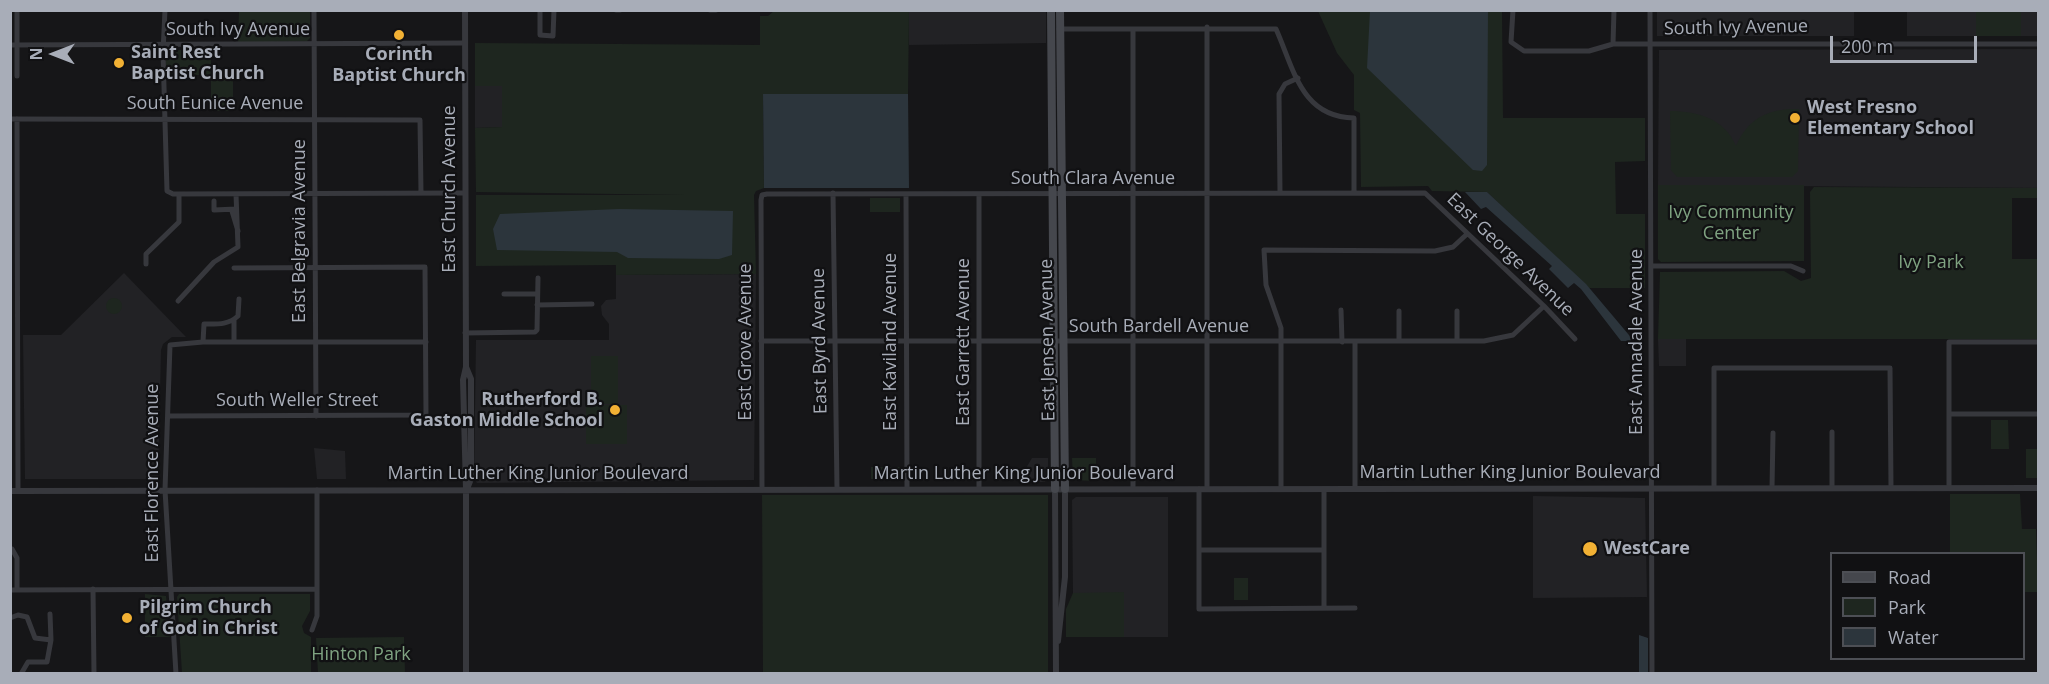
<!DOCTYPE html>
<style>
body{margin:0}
#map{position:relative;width:2049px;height:684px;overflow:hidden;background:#161618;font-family:"Open Sans",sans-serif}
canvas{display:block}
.frame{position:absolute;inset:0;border:12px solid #a8adb8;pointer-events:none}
.legend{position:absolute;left:1830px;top:552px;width:195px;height:108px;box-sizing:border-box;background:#111113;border:2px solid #4d4f55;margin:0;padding:8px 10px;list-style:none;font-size:18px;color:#a8adb8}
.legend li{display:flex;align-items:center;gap:12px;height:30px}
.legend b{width:30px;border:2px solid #4d4f55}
.north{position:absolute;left:24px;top:24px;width:60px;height:60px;-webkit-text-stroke:4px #111113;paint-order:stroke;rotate:270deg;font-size:16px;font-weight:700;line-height:24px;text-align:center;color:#a8adb8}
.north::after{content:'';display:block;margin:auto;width:21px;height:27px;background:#a8adb8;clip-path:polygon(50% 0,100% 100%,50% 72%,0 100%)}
.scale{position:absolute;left:1830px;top:36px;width:147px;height:27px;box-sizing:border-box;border:3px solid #a8adb8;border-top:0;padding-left:8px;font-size:18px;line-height:21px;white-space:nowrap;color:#a8adb8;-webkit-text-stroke:4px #111113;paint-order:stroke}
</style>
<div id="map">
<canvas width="2049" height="684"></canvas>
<div class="frame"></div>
<ul class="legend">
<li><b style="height:8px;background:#45474d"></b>Road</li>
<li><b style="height:16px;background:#1e261f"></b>Park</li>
<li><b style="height:16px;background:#2c353c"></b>Water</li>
</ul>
<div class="north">N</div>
<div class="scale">200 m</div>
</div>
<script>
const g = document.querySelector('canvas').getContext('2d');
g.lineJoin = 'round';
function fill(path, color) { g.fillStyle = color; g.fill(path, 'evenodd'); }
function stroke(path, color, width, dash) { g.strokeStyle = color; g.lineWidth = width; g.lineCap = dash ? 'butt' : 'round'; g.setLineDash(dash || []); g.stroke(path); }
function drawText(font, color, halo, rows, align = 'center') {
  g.font = font + ' "Open Sans",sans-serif'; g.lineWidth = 4.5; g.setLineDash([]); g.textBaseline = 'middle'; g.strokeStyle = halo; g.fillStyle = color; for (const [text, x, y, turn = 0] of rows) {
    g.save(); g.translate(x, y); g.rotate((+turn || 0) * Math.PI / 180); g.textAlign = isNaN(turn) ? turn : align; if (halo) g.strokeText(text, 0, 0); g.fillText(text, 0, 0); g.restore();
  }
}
fill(new Path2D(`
 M909,11H1046V43L909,45Z
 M1657,11H1854V36H1657Z
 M1907,11H1976V36H1907Z
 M2021,11H2038V36H2021Z
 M2038,49V188L1658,185L1659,50Z
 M475,86H502V127L475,128Z
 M124,273L186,337H172L163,344L161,350L158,479H25L23,335H61Z
 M756,274L754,480L477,483L474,479L476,340H609V324L602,315L601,306L606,300L616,299V275Z
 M1658,339H1686V366H1659Z
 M314,448L345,451L346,479H317Z
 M1032,458H1048V477L1045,482H1023V473Z
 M1533,496L1645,498L1647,597L1533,598Z
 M1076,497H1168V637H1124V593H1073L1072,500Z`), '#222225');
fill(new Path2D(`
 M239,11H310V38L307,41L238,43Z
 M774,11H909L908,94H763L764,188L756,191L754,195L756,274L616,275V265L476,266V195H684L476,192L475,128L502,127V86H475V43L760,45V16H768Z
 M1318,11H1502L1503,118H1645V161L1615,162L1616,214H1645V288H1589L1487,192L1432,191L1428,186L1361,187L1360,113L1354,110V75L1337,53Z
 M1976,11H2021V36H1976Z
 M166,50H211V75H166Z
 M211,80H233V111H211Z
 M1799,109L1798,171L1792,177H1677L1671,170L1670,111C1698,111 1725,119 1736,146C1748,118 1769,108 1799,109Z
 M1658,185H1804V261L1661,262L1658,259Z
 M1814,187L2038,188V198H2012V259H2038V339H1658L1660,272L1784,271L1801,281L1811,278L1810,192Z
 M870,198H900V212H870Z
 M106 306a8 8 0 1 1 16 0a8 8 0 1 1-16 0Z
 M591,356H618V404H591Z
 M586,405H627V444H586Z
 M1991,420H2008L2009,449H1991Z
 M2026,449H2038V478H2026Z
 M1072,458H1096V481L1073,480Z
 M871,467H901V479H871Z
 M1950,494H2020L2022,529H2036L2038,592H2024V554L1950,553Z
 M762,495H1048V673H763Z
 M1234,578H1248V600H1234Z
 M1124,592V637H1066V609L1073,593Z
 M145,594L166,596L170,637H145Z
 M179,594H310V611L302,626L304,633L311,637V673H182L177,597Z
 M404,637L405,673H318L316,638Z`), '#1e261f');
fill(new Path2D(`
 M1370,11H1488L1487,165L1482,171L1473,170L1367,68Z
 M763,94H908L909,188H764Z
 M1465,192H1487L1586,284L1634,341H1621L1581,289L1574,283L1568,288L1549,269L1552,266L1486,207L1481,209Z
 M619,209L733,211L732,255L719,259L628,258L617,252L497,250L493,229L500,214Z
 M1639,635L1648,638V673H1639Z`), '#2c353c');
stroke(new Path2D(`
 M17,10V76
 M165,10L163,52L167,191L173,194L465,193
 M314,10L316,416
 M540,10V35L553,36L554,10
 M616,10H620
 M710,10H716
 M1513,10L1511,42L1524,51H1589L1613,44H2038
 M1650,10L1652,674
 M1059,29H1276C1294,69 1301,117 1354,118V193
 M1133,30V489
 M1613,44L1614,10
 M10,45L465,43
 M10,119L420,120L421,193
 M17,119L18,491
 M833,193L837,489
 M1280,193L1279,94L1285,84L1298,78
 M906,194L907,489
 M979,195V489
 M214,201V210L236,209
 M232,211L238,231
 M146,264V254L179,222V194
 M1652,266H1791L1803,271
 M504,294H537
 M178,301L214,262L238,247L236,194
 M537,305L592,304
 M1341,310L1342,342
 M234,320V342
 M465,333L535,332L537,330L538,278
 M761,341H1484L1513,335L1544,306
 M1399,341V311
 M1457,341V311
 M203,342L204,324C218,324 228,325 238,316L239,299
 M1355,342V489
 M1949,414H2038
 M168,416L426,415L425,267L234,268
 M1949,487V342H2038
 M1714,488V368H1890L1891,488
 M1772,488L1773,433
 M1832,488V432
 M762,489L761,200L762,195L767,194L1425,193L1544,306L1575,339
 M1199,489V609L1355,608
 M1207,489V27
 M1281,489V328L1266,285L1264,250L1435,251L1453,247L1467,234
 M1324,489V608
 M12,549L17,558V590
 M1199,550H1324
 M93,589L94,674
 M10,590L317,589
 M10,618L18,615L27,617L35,638L51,640
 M312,630L317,616V490
 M21,674L28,662H47L51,640L50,614
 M176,674L165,490L170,345L203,342H426`), '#37383d', 5);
stroke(new Path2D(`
 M465,10L466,367L463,380L466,489V674
 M466,367L471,379V479L467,489
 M1055,489L1056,674
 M10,491L2038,488
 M1058,641L1065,577V489`), '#37383d', 6);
stroke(new Path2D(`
 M1051,10L1055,489
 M1060,10L1065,489`), '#45474d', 8);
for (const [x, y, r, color] of [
 [399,35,6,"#f2b134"],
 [119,63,6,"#f2b134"],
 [1795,118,6,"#f2b134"],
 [615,410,6,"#f2b134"],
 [1590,549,8,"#f2b134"],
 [127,618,6,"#f2b134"]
]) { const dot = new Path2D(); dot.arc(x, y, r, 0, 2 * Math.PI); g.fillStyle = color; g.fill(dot); stroke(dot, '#111113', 2); }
drawText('18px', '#a8adb8', '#111113', [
 ["South Ivy Avenue",1736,28,-1],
 ["South Ivy Avenue",238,30],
 ["South Eunice Avenue",215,104],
 ["South Clara Avenue",1093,179],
 ["East Church Avenue",450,189,-90],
 ["East Belgravia Avenue",300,231,-90],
 ["East George Avenue",1510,255,44],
 ["South Bardell Avenue",1159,327],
 ["East Jensen Avenue",1048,340,-91],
 ["East Byrd Avenue",820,341,-91],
 ["East Grove Avenue",746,342,-90],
 ["East Kaviland Avenue",891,342,-90],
 ["East Garrett Avenue",964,342,-90],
 ["East Annadale Avenue",1637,342,-90],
 ["South Weller Street",297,401],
 ["East Florence Avenue",153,473,-90],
 ["Martin Luther King Junior Boulevard",1510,473],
 ["Martin Luther King Junior Boulevard",538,474],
 ["Martin Luther King Junior Boulevard",1024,474]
]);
drawText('bold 18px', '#a8adb8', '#111113', [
 ["Saint Rest",131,53],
 ["Baptist Church",131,74],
 ["Corinth",399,55,"center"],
 ["Baptist Church",399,76,"center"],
 ["West Fresno",1807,108],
 ["Elementary School",1807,129],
 ["Rutherford B.",603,400,"right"],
 ["Gaston Middle School",603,421,"right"],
 ["WestCare",1604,549],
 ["Pilgrim Church",139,608],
 ["of God in Christ",139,629]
], 'left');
drawText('18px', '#7fa381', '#111113', [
 ["Ivy Community",1731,213],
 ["Center",1731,234],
 ["Ivy Park",1931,263],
 ["Hinton Park",361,655]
]);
</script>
